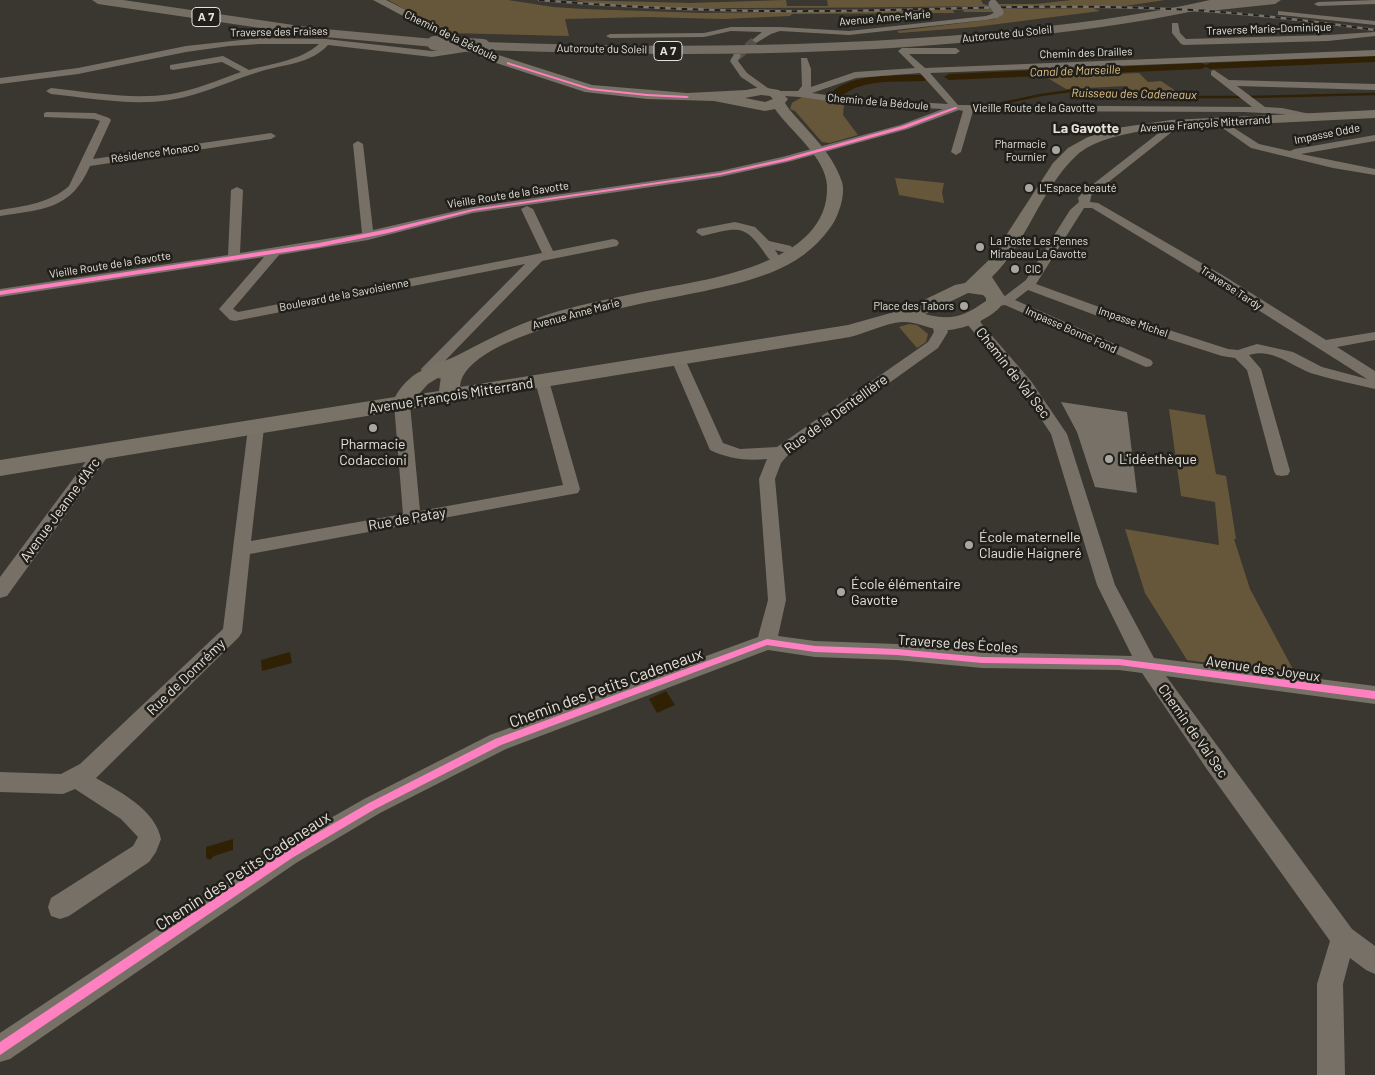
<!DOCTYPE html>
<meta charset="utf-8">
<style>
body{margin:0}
canvas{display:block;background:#3a3630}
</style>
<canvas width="1375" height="1075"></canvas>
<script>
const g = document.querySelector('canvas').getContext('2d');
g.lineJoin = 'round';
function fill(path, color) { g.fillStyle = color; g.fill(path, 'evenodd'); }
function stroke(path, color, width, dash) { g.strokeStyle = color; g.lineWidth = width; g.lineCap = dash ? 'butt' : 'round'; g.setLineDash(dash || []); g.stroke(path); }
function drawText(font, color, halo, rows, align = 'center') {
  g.font = font + ' Barlow,sans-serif'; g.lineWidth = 5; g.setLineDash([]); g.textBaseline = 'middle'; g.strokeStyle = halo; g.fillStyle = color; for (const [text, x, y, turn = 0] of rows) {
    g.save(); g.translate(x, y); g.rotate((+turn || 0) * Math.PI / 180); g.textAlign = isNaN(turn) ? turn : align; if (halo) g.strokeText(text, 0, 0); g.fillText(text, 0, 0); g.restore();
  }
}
fill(new Path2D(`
 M388,0H508L553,7L583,9L703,13L992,9L994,12H964L963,10H953L954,13L792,14L790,16L723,19L647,17L565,19L569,36L449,33Z
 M575,0L690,3L786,0L787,6H828L827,0H981L983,4L990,6C907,7 824,8 741,8C686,8 628,12 575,0Z
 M1072,0H1165L1125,6L998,7L996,4H1036Z
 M1093,8L1100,11L975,27L899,33L897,31L995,19L1002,15L999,9Z
 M1139,73L1148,82L1161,81L1179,93L1131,91L1127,86L1066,89L1046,77Z
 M802,97L844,103L843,115L858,135L830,143L822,142L795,111L790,109L792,103Z
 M895,178L944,183L942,192L944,203L899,195Z
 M909,324L917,325L928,334L926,342L917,348L899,327Z
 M1169,409L1205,415L1216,474L1226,476L1236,539H1234L1250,589L1296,675L1187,660L1145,593L1125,529L1219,545L1215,502L1181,496Z`), '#67573a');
fill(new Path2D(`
 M290,652L292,663L262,671L261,660Z
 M666,691L675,705L657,713L649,699Z
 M233,839V850L214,856L210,860L206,858V847Z`), '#302104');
stroke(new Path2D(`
 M1248,97L1375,94
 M994,105L1041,95L1070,91L1182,94L1190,97H1245`), '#302104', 2.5);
fill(new Path2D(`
 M1375,56V62L1210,69L1206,67L1201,69L949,80L944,77L949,74L1201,63L1206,65L1210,63Z
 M901,75H924L929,78L924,81C902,82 878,80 858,87C849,90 842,97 833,99L828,96C844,77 877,76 901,75Z`), '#302104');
fill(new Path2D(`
 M1061,402L1127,412L1137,493L1095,487L1077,432Z`), '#777168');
stroke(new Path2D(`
 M737,56L756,40`), '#54504a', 9, [9, 4.5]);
fill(new Path2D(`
 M1375,0V4L1318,6L1314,4L1318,2Z
 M996,10L1003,12L998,18L986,20L849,35L780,31L771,34L756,43L752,40L762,32L731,31L704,37L610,38L606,36L610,34L704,33L731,27H780L849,31L986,16L992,14Z
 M1278,11L1375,21V25L1281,15H1278Z
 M1172,23H1178L1180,33L1186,39L1328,35L1375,32V36L1328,41L1184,45L1181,44L1172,33Z
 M260,38L326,39L432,51L471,45L475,48L471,51L432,57L328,45C311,63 288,64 265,70C233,79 203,95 170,100C131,106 90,98 51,94L46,91L51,88C90,92 131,100 171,94C195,90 218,80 241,72L222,62L173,70L170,69V65L223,56L249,70C273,63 300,61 319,44H260L229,46L186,52L78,74L0,84V78L78,68L186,46Z
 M902,48H956L960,51L956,54H909L925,68L1375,50V56L930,73L958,105L1252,107L1211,75V71L1214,70L1229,80L1375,84V90L1237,86L1265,107L1282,108L1310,114L1312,116L1307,119L1282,114L1244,112L973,111L961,152L956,155L951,152L963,111L959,110L908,129L788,162L720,177L473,213L368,240L279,255L233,309L238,312L542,253L521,209L527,206L533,209L553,251L613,239L617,240L619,243L617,246L542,261L436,370L449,372L451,375L449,378L444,379L424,376L421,369L525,264L235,321L230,320L219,309L264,257L0,297V289L228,255L231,190L237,187L243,190L240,253L362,233L353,144L358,141L363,144L373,230L473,207L720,171L782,157L900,125L943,109L848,104L800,97L768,95L741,77L730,61L734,54H740L741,56L738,61L747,73L772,91H798L802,86L801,58H807L811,69V87L855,72L915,68L898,51ZM920,73L948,104L848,98L812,93L856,78Z
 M47,112L95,113L109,118L111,120L93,159L271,133L276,136L271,139L90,166C71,210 43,209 0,216V210C25,206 50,203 69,186L100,121L94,119L44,117V113Z
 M1220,119L1259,144L1290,151L1295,149L1375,135V141L1301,154L1375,169V175L1333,168L1251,148L1217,124L1215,122Z
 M1171,121L1176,124L1173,131L1091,196L1090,202L1098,203L1224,276L1326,340L1375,332V340L1337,347L1375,371V389C1355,384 1334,380 1314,374C1292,367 1273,347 1249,355L1261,369L1290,471L1288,475L1282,476L1276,475L1274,471L1247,370L1235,358L1222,356L1103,318L1028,290L1015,300L1151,360L1153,363L1151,366L1146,367L1005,305L995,307L988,303L992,300L990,297L992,294L997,293L1005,296L1026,280L1070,210L1079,202L1078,198L1083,192L1165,128L1167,122ZM1084,208H1092L1214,282L1367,379L1322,367L1293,352L1257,344L1238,350L1228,349L1113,312L1036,284Z
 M735,222L755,227L769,241L791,246L793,249L787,253L775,250L779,256L773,260L769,259C745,224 742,226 702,236L696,232L698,229Z
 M974,312L979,313L981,323L1031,381L1067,434L1115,585L1154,658L1375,686V704L1166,676L1352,929L1375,946V974L1366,970L1350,958L1343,984L1345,1075H1317V984L1330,941L1206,768L1142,673L1119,670L982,668L897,660L815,657L768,650L506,749L380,813L296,863L10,1059L0,1062V1033L280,847L364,799L490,735L758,637L768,600L759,479L767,459C747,461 729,459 710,450L671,359L673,356H683L685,359L723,443L740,449L777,447L928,342L934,332L932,325L934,322L939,321L946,325L948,332L938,348L787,456L781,463L775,479L786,600L778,636L815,641L897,644L982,652L1132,656L1097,585L1051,434L1020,387L967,324V316Z
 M542,377L547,378L549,381L580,489L578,493L250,554L242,632L239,637L96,778C120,792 155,809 161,839L156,852L149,862L69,916L60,919L51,916L48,907L51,898L133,846L138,837L121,819L75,789L63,794L0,792V772L61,774L80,764L223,629L248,428L251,425H261L264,428L251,541L403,514L394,404L397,401H407L410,404L420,511L563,485L535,381L537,378Z
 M102,447L108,448L110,452L108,456L7,596L0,598V577L96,448Z`), '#767066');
fill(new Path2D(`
 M373,0H386L492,53L592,85L687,93L746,90L761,87L779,90L788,99L785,103L789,109C809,133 832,152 842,182C846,195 838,218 830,228C815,249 795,263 770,273C749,281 727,286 705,291C659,301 463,331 460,387L848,325L905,309L955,285L965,283L992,257L1053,163L1068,148L1088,137L1117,128L1171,120L1375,110V118C1334,120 1294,122 1253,124C1208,126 1110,124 1076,156C1040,190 1027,243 992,277L1005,297C1002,316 962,331 944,330C930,330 917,321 902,322C885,323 867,333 850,337L0,476V460L395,397C412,367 435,367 462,353C494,336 524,321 559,311C588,303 618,297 647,291C704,280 830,265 827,186C826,157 790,131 775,109L765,111L714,101L647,99L585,92L484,59ZM761,95L770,96L773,99L765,102L745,98ZM968,293L983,295L986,298V301C963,317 951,321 925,314ZM441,376L439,391L419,394L428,384Z`), '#797266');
fill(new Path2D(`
 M92,0H123L314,28L434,39L441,43L434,47L314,36L98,4Z
 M1210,0H1281L1275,4L1209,11L1204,9C1134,24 1063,33 991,40C822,57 653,56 483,50L476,46L483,42C653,48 823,48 993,32C1066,25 1139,16 1210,0Z`), '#756e64');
const rail = new Path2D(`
 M539,0C634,8 729,12 825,11C931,10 1038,4 1145,8C1222,10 1299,19 1375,30`);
stroke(rail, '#79746c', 2.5);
stroke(rail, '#211f1a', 2, [5.5]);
stroke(new Path2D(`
 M993,4L999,12`), '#767066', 9);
stroke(new Path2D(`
 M434,43L483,46`), '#756e64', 14);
fill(new Path2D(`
 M507,62L590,88L647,94L687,96L689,97L687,98L647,96L590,90L507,64Z
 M955,107L958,108L906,128L786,161L720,175L473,211L388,233L319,247L0,295V291L319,243L388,229L473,209L720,173L783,159L902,126Z
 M767,639L815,646L897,649L982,657L1119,659L1375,691V699L1119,665L982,663L897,655L815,652L767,645L501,745L375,809L292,858L0,1055V1042L284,852L369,803L495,739Z`), '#ff80c0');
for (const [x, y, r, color] of [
 [1056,150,5,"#aaa69f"],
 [1029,188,5,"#aaa69f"],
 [980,247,5,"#aaa69f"],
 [1015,269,5,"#aaa69f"],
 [964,306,5,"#aaa69f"],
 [373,428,5,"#aaa69f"],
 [1109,459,5,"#aaa69f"],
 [969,545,5,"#aaa69f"],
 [841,592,5,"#aaa69f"]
]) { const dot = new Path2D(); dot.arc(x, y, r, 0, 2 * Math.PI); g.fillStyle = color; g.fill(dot); stroke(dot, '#211f1a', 2); }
drawText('11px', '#e6e2db', '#211f1a', [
 ["Avenue Anne-Marie",885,18,-5],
 ["Traverse Marie-Dominique",1269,29,-2],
 ["Traverse des Fraises",279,32,-1],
 ["Autoroute du Soleil",1007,34,-6],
 ["Chemin de la Bédoule",451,36,26],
 ["Autoroute du Soleil",602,49,1],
 ["Chemin des Drailles",1086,53,-2],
 ["Chemin de la Bédoule",878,102,5],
 ["Vieille Route de la Gavotte",1034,108],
 ["Avenue François Mitterrand",1205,124,-4],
 ["Impasse Odde",1327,134,-11],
 ["Résidence Monaco",155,153,-8],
 ["Vieille Route de la Gavotte",508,195,-9],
 ["Vieille Route de la Gavotte",110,265,-9],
 ["Traverse Tardy",1231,288,33],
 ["Boulevard de la Savoisienne",344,295,-11],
 ["Avenue Anne Marie",576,314,-15],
 ["Impasse Michel",1133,322,19],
 ["Impasse Bonne Fond",1071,330,24]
]);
drawText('11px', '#e6e2db', '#211f1a', [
 ["Pharmacie",1046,144,"right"],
 ["Fournier",1046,157,"right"],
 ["L'Espace beauté",1039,188],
 ["La Poste Les Pennes",990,241],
 ["Mirabeau La Gavotte",990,254],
 ["CIC",1025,269],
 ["Place des Tabors",954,306,"right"]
], 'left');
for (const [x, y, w] of [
 [206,17,28],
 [668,51,28]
]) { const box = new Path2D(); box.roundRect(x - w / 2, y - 9.5, w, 19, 4); g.fillStyle = '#211f1a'; g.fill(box); stroke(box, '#e6e2db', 1); }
drawText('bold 12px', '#e6e2db', null, [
 ["A 7",206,17],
 ["A 7",668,51]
]);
drawText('italic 12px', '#e2c288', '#211f1a', [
 ["Canal de Marseille",1075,71,-2],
 ["Ruisseau des Cadeneaux",1134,94,1]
]);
drawText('bold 14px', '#e6e2db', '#211f1a', [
 ["La Gavotte",1086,128]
]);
drawText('14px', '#e6e2db', '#211f1a', [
 ["Chemin de Val Sec",1013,373,52],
 ["Avenue François Mitterrand",451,396,-9],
 ["Rue de la Dentellière",836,414,-36],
 ["Avenue Jeanne d'Arc",60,510,-54],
 ["Rue de Patay",407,519,-10],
 ["Traverse des Écoles",958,644,4],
 ["Avenue des Joyeux",1263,669,8],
 ["Rue de Domrémy",186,677,-44],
 ["Chemin de Val Sec",1193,731,55]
]);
drawText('14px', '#e6e2db', '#211f1a', [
 ["Pharmacie",373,444,"center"],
 ["Codaccioni",373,460,"center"],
 ["L'idéethèque",1119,459],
 ["École maternelle",979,537],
 ["Claudie Haigneré",979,553],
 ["École élémentaire",851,584],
 ["Gavotte",851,600]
], 'left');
drawText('16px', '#e6e2db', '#211f1a', [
 ["Chemin des Petits Cadeneaux",606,688,-20],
 ["Chemin des Petits Cadeneaux",243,871,-33]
]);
</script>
